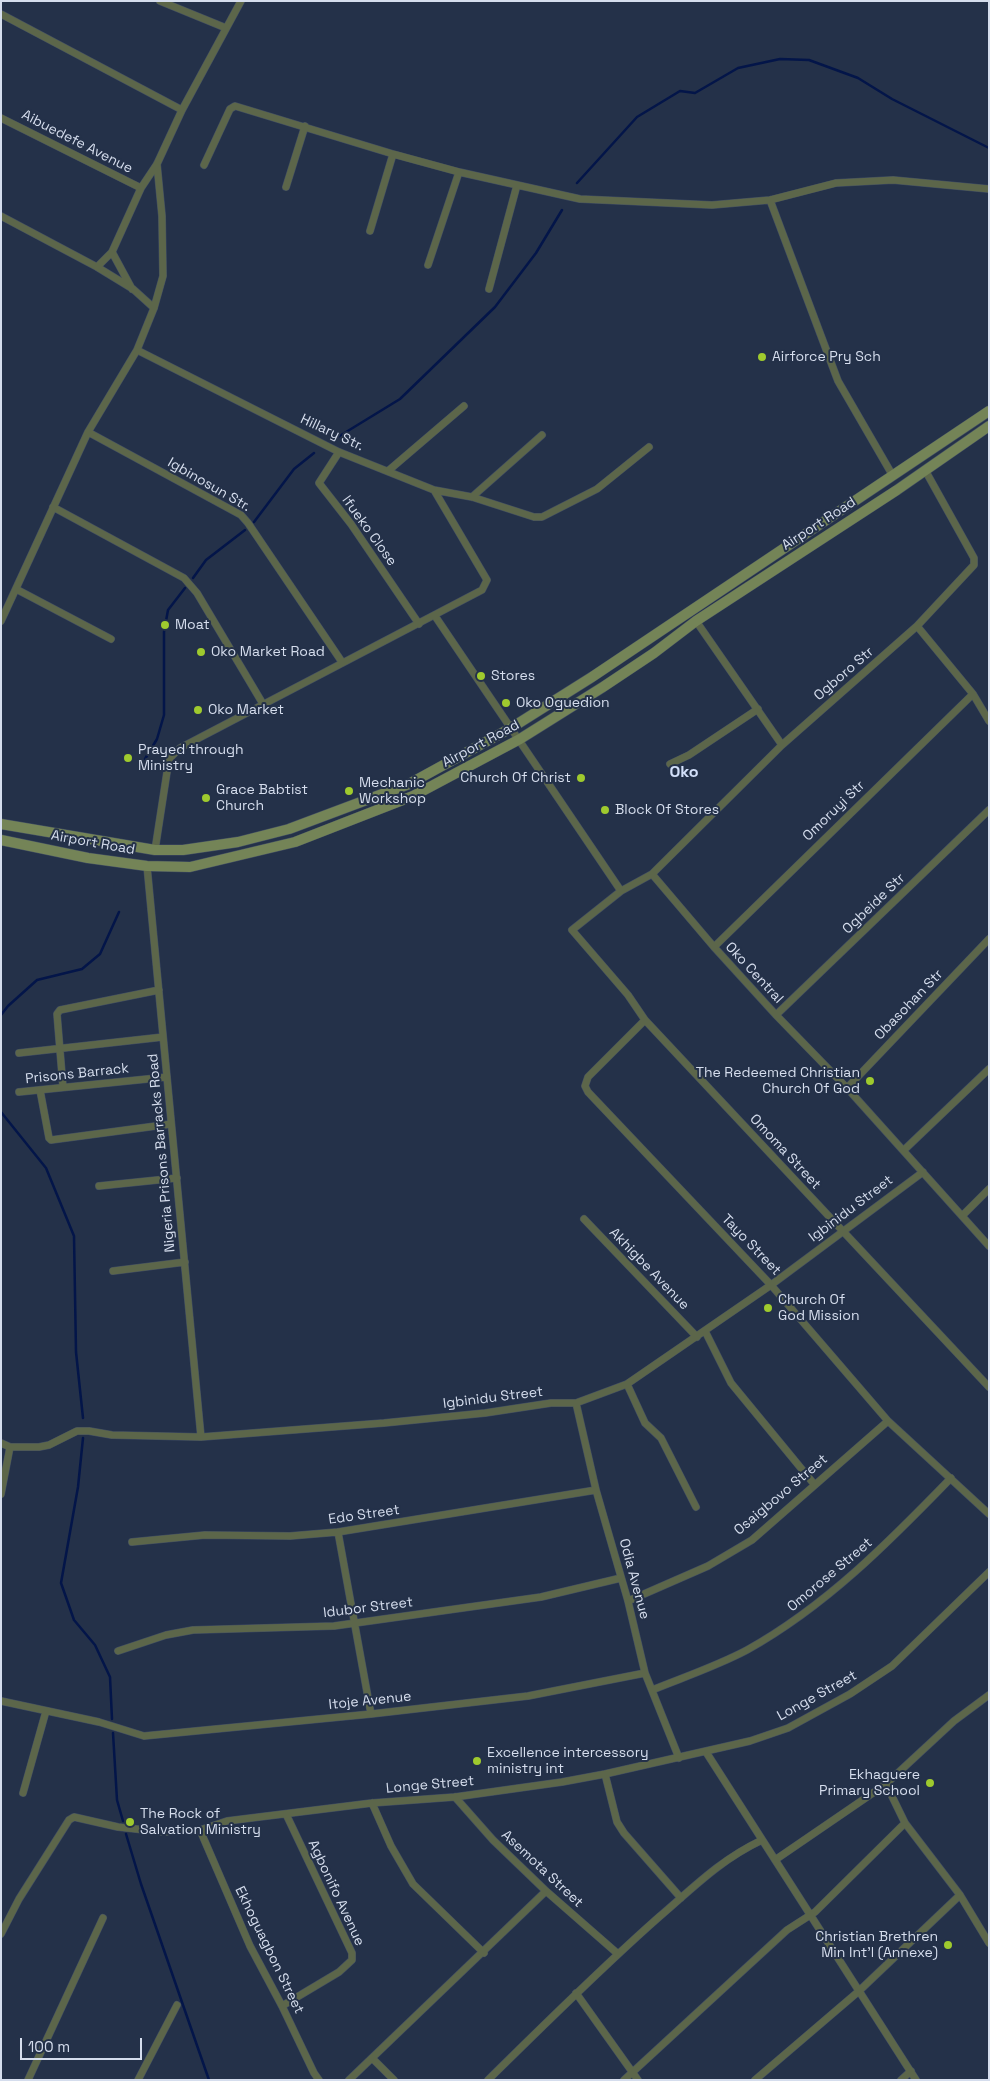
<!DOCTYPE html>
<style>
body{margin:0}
#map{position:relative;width:990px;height:2081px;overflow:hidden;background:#243149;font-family:"Space Grotesk",sans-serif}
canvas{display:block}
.frame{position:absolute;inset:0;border:2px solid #d5dded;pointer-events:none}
.scale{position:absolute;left:20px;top:2038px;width:122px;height:22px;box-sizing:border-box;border:2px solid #d5dded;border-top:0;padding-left:6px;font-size:15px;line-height:18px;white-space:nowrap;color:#d5dded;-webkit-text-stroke:4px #243149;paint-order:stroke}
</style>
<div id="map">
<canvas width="990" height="2081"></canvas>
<div class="frame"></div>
<div class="scale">100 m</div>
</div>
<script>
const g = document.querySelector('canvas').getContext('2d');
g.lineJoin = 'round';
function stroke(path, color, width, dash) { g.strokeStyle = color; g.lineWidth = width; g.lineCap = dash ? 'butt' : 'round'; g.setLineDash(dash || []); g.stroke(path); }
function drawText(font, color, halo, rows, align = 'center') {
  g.font = font + ' "Space Grotesk",sans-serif'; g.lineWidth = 4; g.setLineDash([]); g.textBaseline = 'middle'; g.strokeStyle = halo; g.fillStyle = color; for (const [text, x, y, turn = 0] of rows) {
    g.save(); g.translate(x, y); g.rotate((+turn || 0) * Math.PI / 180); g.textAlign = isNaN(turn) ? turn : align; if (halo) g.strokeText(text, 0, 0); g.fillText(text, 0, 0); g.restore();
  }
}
stroke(new Path2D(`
 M577,183L637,117L680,91L695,93L738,68L780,59L809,60L858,78L892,99L989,148
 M333,440L400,399L495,307L536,253L562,210
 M254,522L294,469L314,453
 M193,578L206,560L245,530
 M145,759L157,739L164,715V632L168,610L185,588
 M1,1015L8,1006L37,980L82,969L100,954L119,912
 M1,1112L46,1168L74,1236L76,1352L83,1418
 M83,1438L78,1487L61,1583L74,1620L95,1645L110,1677L112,1719
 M113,1733L117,1800L123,1821
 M126,1834L141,1884L209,2080`), '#031549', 2.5);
const street = new Path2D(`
 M160,1L226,28
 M1,14L182,110
 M1,118L141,188
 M204,165L230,109L235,106L393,154L459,172L580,199L712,205L770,200L836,183L893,180L989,189
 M286,187L305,126
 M770,200L838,381L893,476
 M1,216L97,267L133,289L154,308
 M370,231L393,154
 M112,252L132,289
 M428,265L459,172
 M97,267L112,252L141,188L157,164L182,110L241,1
 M489,289L517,185
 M137,350L339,452L434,490L487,580L482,590L180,748L169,759L155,850
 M88,432L241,515L248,523L342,662
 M339,452L319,483L351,524L419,624
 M925,470L974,558V565L917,626L782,745L652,874L621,891L572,930L628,995L645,1020L989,1387
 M388,471L464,406
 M434,490L472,497L534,517H542L597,489L649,447
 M472,497L542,435
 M53,507L184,578L197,593L263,704
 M16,589L111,639
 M435,616L621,891
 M1,621L88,432L137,350L154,308L163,276L162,216L157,164
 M696,621L782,745
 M917,626L973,694L989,721
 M670,764L689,755L758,709
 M147,866L201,1437
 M652,874L714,947L776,1015L847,1088L989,1246
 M714,947L973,694
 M776,1015L989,810
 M645,1020L588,1077L585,1086L588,1092L771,1285L888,1421L989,1514
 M19,1053L163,1037
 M63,1087L57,1014L60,1010L159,990
 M847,1088L989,939
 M40,1090L49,1138L51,1140L171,1124
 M19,1092L167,1077
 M904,1150L989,1069
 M99,1186L177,1178
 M962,1216L989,1189
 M584,1219L697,1337
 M113,1271L185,1262
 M705,1331L731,1383L814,1484
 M627,1384L645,1423L661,1438L696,1507
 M576,1403L596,1490L628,1601L645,1673L679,1758
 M1,1443L10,1447H39L49,1445L77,1431H89L112,1435L201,1437L384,1423L485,1413L551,1403H576L627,1384L771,1285L923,1172
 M1,1494L10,1447
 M338,1532L371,1714
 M132,1542L205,1535L290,1536L338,1532L596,1490
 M628,1601L708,1566L752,1540L888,1421
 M118,1651L166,1635L193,1630L334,1626L541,1597L621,1578
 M652,1690C684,1677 717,1666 747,1650C826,1606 889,1542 951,1478
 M1,1701L99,1722L144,1736L371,1714L528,1696L645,1673
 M706,1752L916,2080
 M605,1774L617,1822L624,1833L681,1898
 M886,1784L905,1823L960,1895L989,1943
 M23,1793L46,1711
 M455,1797L493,1840L546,1891L618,1954
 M372,1803L391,1846L413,1884L484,1953
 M200,1830L250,1946L282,2006L314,2073L319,2080
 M775,1860L886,1784L954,1721L989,1695
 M1,1934L19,1899L69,1820L74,1817L118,1827L163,1832L200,1830L227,1821L372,1803L455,1797L562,1782L605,1774L750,1741L788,1728L850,1694L892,1666L989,1572
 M576,1993L638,2080
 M282,2006L339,1972L352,1960V1953L286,1814
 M372,2058L394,2080
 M28,2080L103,1918
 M138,2080L177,2005
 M349,2080L546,1891
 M488,2080C544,2025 600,1969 659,1917C694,1887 720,1860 762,1840
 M624,2080L787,1930L815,1912L905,1823
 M755,2080L859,1991L960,1895
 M901,2080L911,2071`);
const secondary = new Path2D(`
 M1,824L155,850H183L238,842L289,829L409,784L511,728L592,677L989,411
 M1,840L88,858L147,866L190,867L295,842L413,796L520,739L603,687L654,653L696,621L897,490L989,426`);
stroke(street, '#404d63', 8);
stroke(secondary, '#404d63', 11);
stroke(street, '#5c664a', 7);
stroke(secondary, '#748457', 10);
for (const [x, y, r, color] of [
 [762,357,5,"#9fca2e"],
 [165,625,5,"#9fca2e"],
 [201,652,5,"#9fca2e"],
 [481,676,5,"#9fca2e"],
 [506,703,5,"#9fca2e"],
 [198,710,5,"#9fca2e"],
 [128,758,5,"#9fca2e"],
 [581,778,5,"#9fca2e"],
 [349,791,5,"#9fca2e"],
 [206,798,5,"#9fca2e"],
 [605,810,5,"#9fca2e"],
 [870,1081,5,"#9fca2e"],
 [768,1308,5,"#9fca2e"],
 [477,1761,5,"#9fca2e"],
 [930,1783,5,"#9fca2e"],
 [130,1822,5,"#9fca2e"],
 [948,1945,5,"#9fca2e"]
]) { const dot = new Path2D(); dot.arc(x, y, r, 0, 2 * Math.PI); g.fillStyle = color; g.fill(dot); stroke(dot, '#243149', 2); }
drawText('14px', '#d5dded', '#243149', [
 ["Aibuedefe Avenue",77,142,27],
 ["Hillary Str.",332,433,25],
 ["Igbinosun Str.",209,485,30],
 ["Airport Road",819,524,-33],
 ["Ifueko Close",369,531,54],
 ["Ogboro Str",844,674,-41],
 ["Airport Road",481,744,-28],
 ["Omoruyi Str",834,811,-44],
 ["Airport Road",93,843,10],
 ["Ogbeide Str",874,904,-44],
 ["Oko Central",754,973,47],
 ["Obasohan Str",909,1005,-46],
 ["Prisons Barrack",77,1074,-6],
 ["Omoma Street",785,1152,47],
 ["Nigeria Prisons Barracks Road",162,1153,-95],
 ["Igbinidu Street",851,1209,-37],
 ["Tayo Street",751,1245,46],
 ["Akhigbe Avenue",649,1269,46],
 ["Igbinidu Street",493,1398,-7],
 ["Osaigbovo Street",781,1495,-40],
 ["Edo Street",364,1515,-8],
 ["Omorose Street",830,1575,-40],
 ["Odia Avenue",634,1579,75],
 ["Idubor Street",368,1608,-7],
 ["Longe Street",817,1696,-29],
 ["Itoje Avenue",370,1701,-6],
 ["Longe Street",430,1785,-5],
 ["Asemota Street",542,1869,43],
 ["Agbonifo Avenue",336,1893,65],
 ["Ekhoguagbon Street",269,1950,64]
]);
drawText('14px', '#d5dded', '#243149', [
 ["Airforce Pry Sch",772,357],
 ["Moat",175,625],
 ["Oko Market Road",211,652],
 ["Stores",491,676],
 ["Oko Oguedion",516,703],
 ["Oko Market",208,710],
 ["Prayed through",138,750],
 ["Ministry",138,766],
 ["Church Of Christ",571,778,"right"],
 ["Mechanic",359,783],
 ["Workshop",359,799],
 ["Grace Babtist",216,790],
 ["Church",216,806],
 ["Block Of Stores",615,810],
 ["The Redeemed Christian",860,1073,"right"],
 ["Church Of God",860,1089,"right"],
 ["Church Of",778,1300],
 ["God Mission",778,1316],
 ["Excellence intercessory",487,1753],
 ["ministry int",487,1769],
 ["Ekhaguere",920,1775,"right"],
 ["Primary School",920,1791,"right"],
 ["The Rock of",140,1814],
 ["Salvation Ministry",140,1830],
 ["Christian Brethren",938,1937,"right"],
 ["Min Int'l (Annexe)",938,1953,"right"]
], 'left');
drawText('bold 16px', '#d3e0fa', '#243149', [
 ["Oko",684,773]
]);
</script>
